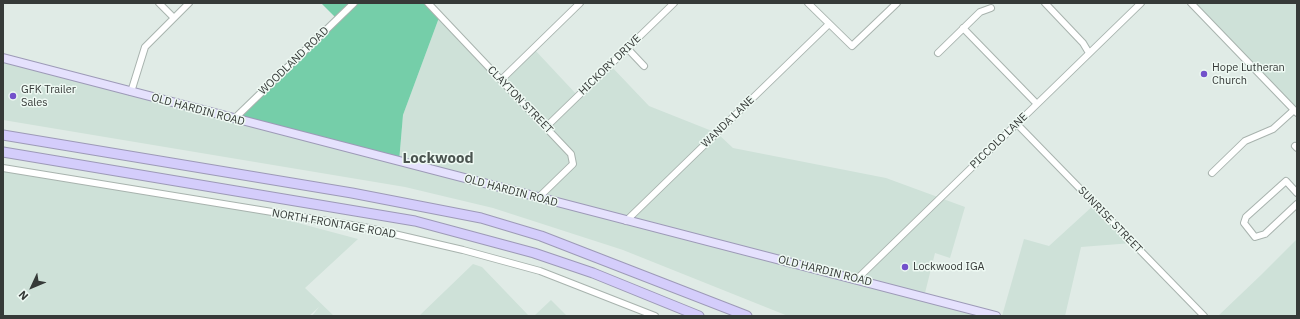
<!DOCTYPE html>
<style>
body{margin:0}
#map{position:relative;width:1300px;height:319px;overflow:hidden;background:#e0ebe6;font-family:"IBM Plex Sans",sans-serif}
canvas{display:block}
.frame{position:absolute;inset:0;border:4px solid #363a38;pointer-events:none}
.north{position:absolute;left:12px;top:267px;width:40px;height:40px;-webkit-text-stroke:3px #eef9f3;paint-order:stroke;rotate:226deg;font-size:11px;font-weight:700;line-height:16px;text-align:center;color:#363a38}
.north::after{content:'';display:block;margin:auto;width:14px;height:18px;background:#363a38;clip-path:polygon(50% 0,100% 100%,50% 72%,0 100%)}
</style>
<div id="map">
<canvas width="1300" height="319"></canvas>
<div class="frame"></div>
<div class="north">N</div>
</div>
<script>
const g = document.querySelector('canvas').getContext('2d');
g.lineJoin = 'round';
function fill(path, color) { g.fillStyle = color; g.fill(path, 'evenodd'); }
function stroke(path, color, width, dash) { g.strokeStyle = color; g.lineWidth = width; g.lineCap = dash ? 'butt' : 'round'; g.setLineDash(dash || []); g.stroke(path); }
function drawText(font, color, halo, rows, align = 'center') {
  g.font = font + ' "IBM Plex Sans",sans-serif'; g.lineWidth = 3; g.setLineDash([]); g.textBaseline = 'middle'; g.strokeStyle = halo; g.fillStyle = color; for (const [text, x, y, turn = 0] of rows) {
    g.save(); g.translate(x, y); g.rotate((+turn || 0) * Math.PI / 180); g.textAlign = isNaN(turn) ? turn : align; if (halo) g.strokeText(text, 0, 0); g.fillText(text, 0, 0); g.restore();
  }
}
fill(new Path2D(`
 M1191,3H1297V113Z
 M440,15L501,80L534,49L578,96L610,65L649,106L717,133L733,148L886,178L965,207L950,258L935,253L924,297L997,316H788L623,250L493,208L405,187L3,120V58L399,162L403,115Z
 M3,168L242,208L358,239L305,288L334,316H312L319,307L309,316H3Z
 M1095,204L1132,243L1081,247L1065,316H1002L1024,239L1049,246Z
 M1297,239V316H1218L1261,275Z
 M473,264L482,267L529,316H419Z
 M551,300L567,316H534Z`), '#cee1d8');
fill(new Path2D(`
 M321,3H428L440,15L403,115L399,162L234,119L337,19Z`), '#75cea9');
const minor = new Path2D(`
 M159,3L174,18
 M428,3L571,154L573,164L538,198
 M808,3L852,46L897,3
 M1045,3L1083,43L1089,53
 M1191,3L1297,113
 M963,28L1037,104
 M627,48L644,66
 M938,53L980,12L991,8
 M501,80L580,3
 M131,92L145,47L189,3
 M234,119L354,3
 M1017,124L1204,316
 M546,127L674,3
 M1295,146L1297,148
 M3,168L364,227L463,250L540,271L655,316
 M1212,173L1245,141L1273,129L1294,110
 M1297,193L1286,181L1246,217L1244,223L1255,237L1265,234L1297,204
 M626,221L829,24
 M857,279L1141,3`);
const major = new Path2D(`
 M3,58L996,316`);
const highway = new Path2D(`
 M3,135L352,193L481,218L541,236L747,316
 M3,152L415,221L534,253L593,273L699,316`);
stroke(minor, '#a8b3ae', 8);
stroke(major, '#9d9ab7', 10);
stroke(highway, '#9d9ab7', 11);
stroke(minor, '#fff', 6);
stroke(major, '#e5e1fd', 8);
stroke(highway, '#d4cdfb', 9);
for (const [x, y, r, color] of [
 [1204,74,4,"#7351cb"],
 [13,96,4,"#7351cb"],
 [905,267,4,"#7351cb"]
]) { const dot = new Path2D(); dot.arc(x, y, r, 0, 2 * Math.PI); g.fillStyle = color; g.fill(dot); stroke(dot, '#eef9f3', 1.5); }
drawText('11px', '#363a38', '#eef9f3', [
 ["WOODLAND ROAD",294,61,-44],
 ["HICKORY DRIVE",610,65,-44],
 ["CLAYTON STREET",520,100,46],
 ["OLD HARDIN ROAD",198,110,15],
 ["WANDA LANE",728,122,-44],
 ["PICCOLO LANE",999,141,-44],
 ["OLD HARDIN ROAD",511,191,15],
 ["SUNRISE STREET",1110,220,46],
 ["NORTH FRONTAGE ROAD",334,224,10],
 ["OLD HARDIN ROAD",825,271,14]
]);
drawText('11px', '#363a38', '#eef9f3', [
 ["Hope Lutheran",1212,68],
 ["Church",1212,81],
 ["GFK Trailer",21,90],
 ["Sales",21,103],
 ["Lockwood IGA",913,267]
], 'left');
drawText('bold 15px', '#4a534f', '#eef9f3', [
 ["Lockwood",438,159]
]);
</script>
